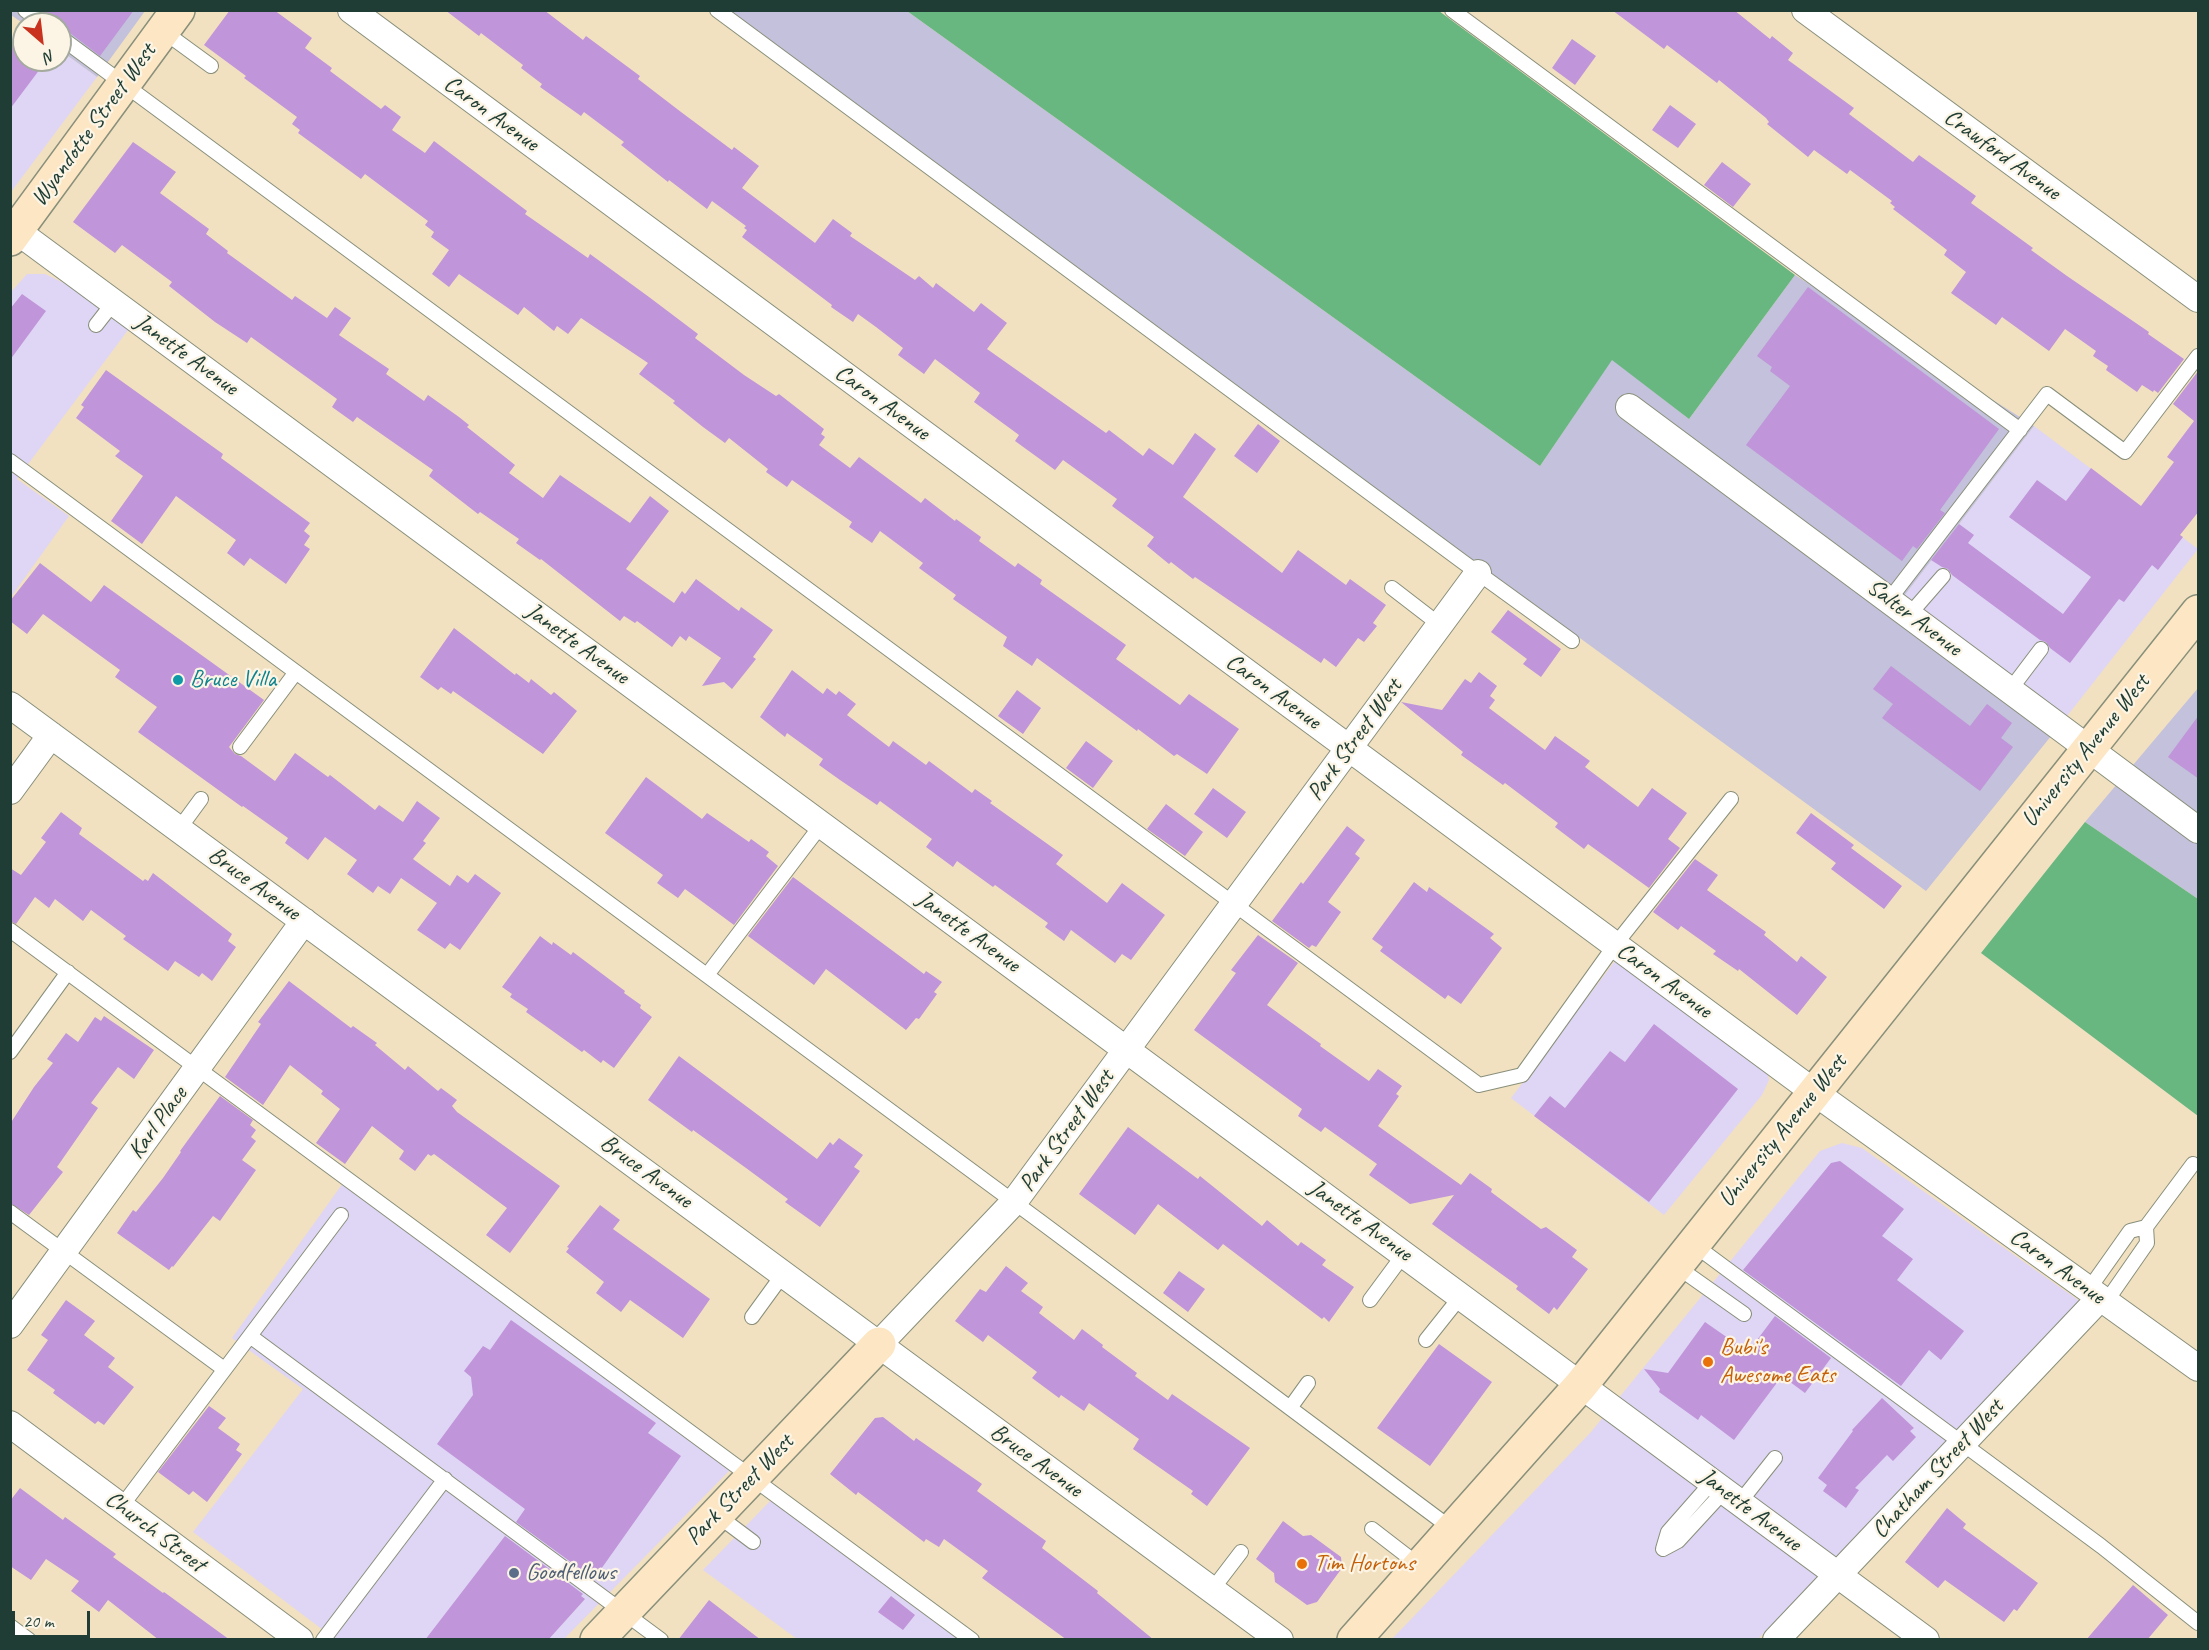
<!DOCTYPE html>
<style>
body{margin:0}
#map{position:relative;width:2209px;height:1650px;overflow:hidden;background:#f1e1c1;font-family:Caveat,sans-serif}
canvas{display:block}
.frame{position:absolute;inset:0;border:12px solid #1f3d34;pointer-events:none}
.north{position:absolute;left:12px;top:12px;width:60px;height:60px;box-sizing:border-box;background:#fcf5e5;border:2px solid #a4ab9e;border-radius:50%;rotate:152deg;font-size:16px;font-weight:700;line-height:24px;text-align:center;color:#1f3d34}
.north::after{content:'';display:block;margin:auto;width:21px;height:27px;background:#c8321e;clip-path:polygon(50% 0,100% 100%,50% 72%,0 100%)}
.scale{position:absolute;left:12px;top:1611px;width:78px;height:27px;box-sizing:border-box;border:3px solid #1f3d34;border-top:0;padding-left:8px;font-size:18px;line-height:21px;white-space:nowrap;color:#1f3d34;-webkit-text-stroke:4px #fcf5e5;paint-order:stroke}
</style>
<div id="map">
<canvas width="2209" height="1650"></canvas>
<div class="frame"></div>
<div class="north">N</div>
<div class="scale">20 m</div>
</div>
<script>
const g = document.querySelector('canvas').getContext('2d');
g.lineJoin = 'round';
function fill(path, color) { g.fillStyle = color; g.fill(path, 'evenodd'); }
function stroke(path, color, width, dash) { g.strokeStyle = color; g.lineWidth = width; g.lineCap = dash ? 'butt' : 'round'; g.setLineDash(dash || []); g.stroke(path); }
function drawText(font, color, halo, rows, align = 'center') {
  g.font = font + ' Caveat,sans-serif'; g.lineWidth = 4.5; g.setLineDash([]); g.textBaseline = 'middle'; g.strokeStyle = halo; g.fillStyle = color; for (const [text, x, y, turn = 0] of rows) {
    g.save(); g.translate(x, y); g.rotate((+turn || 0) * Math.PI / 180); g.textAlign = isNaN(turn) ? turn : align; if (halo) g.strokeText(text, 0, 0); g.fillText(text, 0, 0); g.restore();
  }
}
fill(new Path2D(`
 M22,23L24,24V60H60V50L97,77L11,192V38Z
 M27,274H45L66,284L131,326L17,479L69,516L11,597V292Z
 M2034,426L2198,549L2064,720L1904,596Z
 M1615,961L1766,1066L1769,1080L1762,1095L1664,1215L1511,1098Z
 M1842,1143L1862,1148L2081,1302L1758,1639L1391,1640L1591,1432L1820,1151Z
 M343,1183L730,1470L564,1639H335L193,1532L303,1389L232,1338Z
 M772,1499L961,1639H797L703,1570Z`), '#dfd5f5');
fill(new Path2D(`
 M11,10L145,11L97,77L60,50V24H24L11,15Z
 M722,11H907L1540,466L1612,359L1689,419L1795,275L2034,426L1904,596L2064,720L1926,891Z
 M2198,688V899L2085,822Z`), '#c3c1db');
fill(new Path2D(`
 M907,11H1439L1795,275L1689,419L1612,360L1540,466Z
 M2085,822L2198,899V1116L1981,953Z`), '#68b680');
fill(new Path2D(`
 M40,10H134L100,56Z
 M230,10H274L312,38L305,48L332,68L330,71L381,109L385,105L401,117L392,130L425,153L434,141L527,211L525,214L588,258L590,254L649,297L698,334L695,338L744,375L776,396L779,394L824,429L821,434L825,437L819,445L850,468L859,457L921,503L925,498L955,521L956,519L981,537L979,541L1015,567L1018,563L1042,580L1040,584L1126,645L1116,659L1180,705L1189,694L1239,729L1207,774L1177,754L1174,756L1138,729L1137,731L1037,658L1032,666L1003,646L1007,637L953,599L956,595L919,568L923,563L880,531L872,543L849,527L852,522L792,480L787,487L766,472L768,469L729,438L725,443L703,427L673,403L675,401L639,374L648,363L581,318L568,334L557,326L554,331L524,307L518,315L459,274L449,287L432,274L449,250L431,237L434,232L425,225L428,221L365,174L361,179L298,133L300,130L292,124L297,117L244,78L246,76L204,45Z
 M445,10H544L583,40L586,36L640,76L638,79L681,112L732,150L734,147L759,166L742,188L815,243L833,219L852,233L850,236L915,280L919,276L933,288L936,283L974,312L981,303L1007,323L987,349L1106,433L1109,430L1143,456L1149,448L1173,465L1195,433L1216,449L1183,497L1282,573L1298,550L1346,585L1350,579L1386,605L1373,623L1377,626L1364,642L1358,638L1336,667L1324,658L1321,663L1195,577L1193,579L1171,562L1169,564L1147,546L1154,537L1112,506L1117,499L1063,460L1055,470L1015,441L1019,435L974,402L980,393L935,359L924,374L898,355L903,348L876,327L858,314L853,322L831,307L832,305L742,237L747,230L744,228L746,226L712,201L707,209L669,180L668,182L621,145L624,142L584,112L581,116L540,87L542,84L521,68L523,65L481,33L479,36Z
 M1612,10H1734L1770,39L1772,36L1793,53L1788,60L1854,108L1849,114L1913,162L1919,155L1976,196L1971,203L2033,248L2031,250L2067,276L2149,332L2148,334L2184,359L2158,393L2154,390L2153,392L2142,385L2137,392L2106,370L2108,366L2093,356L2096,351L2065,329L2049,351L2002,317L1996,325L1951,293L1966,272L1944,255L1947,250L1893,209L1895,207L1890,203L1892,201L1850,170L1847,174L1814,150L1808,157L1767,124L1769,122L1766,118L1719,80L1717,83L1667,45L1664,49Z
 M1572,39L1596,56L1575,85L1552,68Z
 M10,40L24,50V60H36L43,65L10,109Z
 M1670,105L1696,124L1678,148L1652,130Z
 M133,142L176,172L160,193L209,229L206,234L228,251L227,253L292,300L295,296L327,318L335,307L351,318L339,335L389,369L386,374L424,401L428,395L459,417L469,425L467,427L515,465L509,473L543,498L560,475L630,523L650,496L669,511L626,569L674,603L682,591L685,594L696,579L739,611L741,607L773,630L753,657L756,659L732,689L724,682L702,686L721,658L689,636L686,641L680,636L672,647L637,621L635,623L624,616L620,621L541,559L540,560L516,543L519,539L480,512L478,514L429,476L433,470L357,417L353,422L332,407L337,399L251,337L247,343L215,322L169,286L172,282L122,245L115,253L73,222Z
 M1722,162L1751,184L1733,207L1704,185Z
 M1808,287L1999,429L1940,510L1945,513L1917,549L1913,546L1902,561L1746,445L1790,386L1770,371L1772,367L1757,356Z
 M22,294L46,311L10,360V309Z
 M106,370L223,454L221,458L310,523L304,531L310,536L304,545L310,549L286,584L250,558L244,566L227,553L236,540L176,496L142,544L111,521L143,476L115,456L120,451L76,418L84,407L81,405Z
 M2199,370V511L2180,535L2183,537L2158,570L2152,565L2124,602L2119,599L2070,663L2050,648L2046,642L2040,640L1952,575L1948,569L1942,567L1931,560L1959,524L1974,535L1968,543L2063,614L2091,577L2009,517L2037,480L2066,501L2091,468L2141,506L2174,462L2167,457L2194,421L2173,404Z
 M1258,424L1280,441L1257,473L1234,456Z
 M40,563L91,602L104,585L264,700L229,747L235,754L241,756L275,781L295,753L328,777L330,775L375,810L379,805L403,822L417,801L440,818L423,841L426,843L413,859L450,886L457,875L468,883L475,874L501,893L460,950L450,943L445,949L417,930L437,903L401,878L390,894L378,886L373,893L347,874L357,860L325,837L308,860L285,843L288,838L243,806L242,807L138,732L157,707L115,677L120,670L43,614L27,634L10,621V601Z
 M1508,610L1561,649L1541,677L1523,664L1527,659L1491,632Z
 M454,628L515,675L516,673L529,683L531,679L551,695L554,692L577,711L543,754L453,691L451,694L441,687L438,690L420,677Z
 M1891,666L1970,726L1987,704L2012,723L2001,738L2013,747L1980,791L1882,718L1893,704L1873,689Z
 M792,670L823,694L827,688L836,695L839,691L856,704L847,715L889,747L893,741L926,765L929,761L972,793L975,789L992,801L990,803L1063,855L1056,864L1107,903L1122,883L1165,915L1131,960L1122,954L1115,963L1071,930L1064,941L1045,927L1048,923L995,885L993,887L957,861L953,867L926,847L932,839L880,801L877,805L840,780L819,765L823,759L787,733L785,737L760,717Z
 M1479,672L1497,686L1490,696L1495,700L1489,708L1545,750L1555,736L1590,761L1585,767L1638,807L1652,788L1687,813L1668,839L1680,848L1649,888L1588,844L1584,849L1555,827L1558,823L1505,783L1503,785L1461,755L1463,752L1401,702L1442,710L1465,679L1471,683Z
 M1017,690L1041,708L1023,734L998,716Z
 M2199,715V779L2168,757Z
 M1086,741L1113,761L1093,788L1066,768Z
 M646,777L702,819L707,813L749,842L751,839L769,852L766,856L778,866L734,925L685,889L678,898L657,883L663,875L605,833Z
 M1213,788L1246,812L1227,838L1194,814Z
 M1166,804L1203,832L1185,856L1147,829Z
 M61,812L82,828L79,834L143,881L145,879L148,881L153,873L232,934L228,941L236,947L212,981L202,973L199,977L175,961L168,971L165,969L123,939L126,936L91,910L83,921L55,899L49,908L35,897L16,924L10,921V868L21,875L46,842L41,838Z
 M1811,813L1854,845L1851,848L1902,886L1884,909L1831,869L1836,863L1796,833Z
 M1347,826L1365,840L1355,854L1360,858L1328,902L1341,912L1316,947L1312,945L1309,948L1272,921L1301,882L1303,884Z
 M1695,859L1718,875L1707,890L1766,932L1764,935L1797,962L1801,956L1827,977L1797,1015L1739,969L1738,971L1713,954L1716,951L1681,926L1678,930L1653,912Z
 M793,877L924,974L926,971L942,982L934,992L937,994L919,1019L916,1018L906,1030L826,969L814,985L748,936Z
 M1414,882L1427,892L1429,887L1494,934L1490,938L1502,948L1461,1004L1448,995L1445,999L1380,951L1383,947L1372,939Z
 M1258,935L1298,963L1267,1005L1314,1039L1321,1044L1320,1046L1369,1081L1378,1069L1402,1086L1396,1094L1399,1096L1378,1126L1461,1185L1470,1173L1492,1189L1491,1192L1541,1229L1546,1227L1577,1250L1572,1257L1588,1269L1557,1310L1554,1307L1549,1314L1516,1289L1518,1286L1432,1224L1454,1195L1410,1204L1369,1175L1377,1164L1325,1127L1321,1132L1298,1116L1302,1109L1194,1030L1236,973L1231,970Z
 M540,936L552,945L553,942L571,955L573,952L625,991L624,993L641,1005L640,1008L652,1017L614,1068L603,1060L601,1063L584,1050L582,1052L526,1012L528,1009L510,997L512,994L502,987Z
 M289,981L351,1028L353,1026L377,1043L375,1045L405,1070L408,1066L438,1091L441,1088L457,1100L452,1106L457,1112L560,1186L510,1253L486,1235L507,1208L434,1154L431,1156L428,1154L415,1171L399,1159L404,1151L372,1126L345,1164L316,1143L340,1109L321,1094L323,1091L290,1065L263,1105L225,1077L261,1024L258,1022Z
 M104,1016L154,1050L134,1079L118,1067L91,1103L98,1108L57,1167L63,1172L29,1215L10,1203V1124L34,1087L53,1063L47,1059L66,1033L78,1042L95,1017L101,1021Z
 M1654,1024L1738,1089L1649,1202L1534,1116L1550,1096L1565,1108L1610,1051L1625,1062Z
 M679,1056L817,1159L830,1142L833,1145L839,1138L863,1155L854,1167L860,1171L820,1227L785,1202L788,1199L746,1168L693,1130L692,1132L648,1100Z
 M220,1096L253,1120L250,1125L256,1130L251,1137L256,1141L242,1160L256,1170L220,1221L213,1216L173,1267L172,1266L169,1270L117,1233L133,1210L136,1212L163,1178L181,1152L180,1151Z
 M1128,1127L1198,1179L1200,1176L1262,1226L1267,1220L1298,1246L1301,1242L1326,1260L1322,1265L1354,1287L1329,1322L1324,1317L1322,1319L1223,1244L1218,1250L1158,1204L1135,1235L1079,1194Z
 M1840,1161L1904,1209L1882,1236L1913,1259L1897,1280L1964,1331L1941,1360L1929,1350L1901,1386L1743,1270L1831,1163Z
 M600,1205L620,1220L613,1229L710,1299L683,1338L630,1300L621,1312L596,1293L604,1282L566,1252L569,1248L567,1247Z
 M1006,1266L1028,1283L1021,1291L1043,1307L1039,1313L1074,1340L1082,1329L1103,1345L1102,1347L1137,1373L1135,1376L1168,1400L1172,1394L1250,1448L1207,1506L1191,1494L1193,1491L1133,1449L1139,1439L1089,1403L1084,1411L1061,1395L1059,1398L1032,1378L1037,1372L988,1335L983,1342L955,1321L980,1289L986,1292Z
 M1179,1271L1205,1289L1188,1312L1163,1293Z
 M66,1300L95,1321L84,1335L115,1358L108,1367L134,1387L104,1425L98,1421L95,1424L53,1393L55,1390L27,1370L48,1340L41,1335Z
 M1775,1316L1831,1358L1805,1393L1782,1376L1734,1440L1701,1415L1698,1420L1659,1392L1660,1389L1644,1369L1668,1373L1705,1322L1748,1352Z
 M511,1320L656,1423L648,1433L681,1456L594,1579L516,1522L525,1509L437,1444L473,1395L471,1377L464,1371L483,1346L490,1350Z
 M1439,1344L1492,1382L1430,1466L1377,1428Z
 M1882,1398L1914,1428L1910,1431L1916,1437L1893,1461L1887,1455L1855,1488L1859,1490L1846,1508L1823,1491L1827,1485L1818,1478L1853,1431L1852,1430Z
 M209,1406L226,1418L218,1428L240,1444L236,1450L242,1454L207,1502L193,1491L189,1495L158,1472Z
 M883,1417L914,1441L916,1438L982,1484L977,1491L1046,1541L1042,1548L1098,1591L1097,1593L1154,1640H1067L982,1578L988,1571L944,1539L939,1547L926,1539L924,1542L858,1492L856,1495L830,1474L875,1418Z
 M20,1488L63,1520L65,1517L116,1554L113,1557L163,1593L164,1592L230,1640H159L108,1600L99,1612L71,1591L79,1581L46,1559L31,1580L10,1566V1501Z
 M1947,1508L1966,1524L1963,1528L2038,1583L2017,1611L2014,1609L2004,1622L1945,1580L1938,1588L1905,1562Z
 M1283,1521L1303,1536L1311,1535L1341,1557L1342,1568L1317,1602L1307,1605L1275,1582L1274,1573L1256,1559Z
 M505,1536L583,1594L581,1596L585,1599L548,1640H425Z
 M2133,1585L2168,1615L2147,1640H2086Z
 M891,1596L915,1615L903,1630L878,1612Z
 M709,1600L761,1640H678Z`), '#c095d9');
const lane = new Path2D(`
 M25,10L43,24
 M717,10L1463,562L1572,641
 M1452,10L2020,430
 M163,31L211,66
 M60,37L1479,1085L1522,1075L1615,945L1731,799
 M96,325L114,302
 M10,461L1041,1222L1452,1529
 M1392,588L1440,625
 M1889,600L2047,394L2125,452L2198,356
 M1909,615L1943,576
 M2010,690L2041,649
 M240,747L296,672
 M179,829L201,799
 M10,930L972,1640
 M707,975L822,824
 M10,1052L68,972
 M10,1212L224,1369
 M1693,1244L2101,1546L2198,1623
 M1676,1266L1744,1314
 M2089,1289L2130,1231L2146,1227L2193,1164
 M1370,1300L1404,1254
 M2106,1302L2147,1243L2146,1227
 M752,1317L784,1273
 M250,1336L661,1640
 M1426,1340L1461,1296
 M1290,1408L1308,1383
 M1740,1502L1775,1458
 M121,1507L341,1215
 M717,1515L753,1542
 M1372,1529L1420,1566
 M1663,1549L1678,1541L1724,1491
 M1663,1549L1668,1532L1712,1482
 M1212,1590L1241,1552
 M10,1626L29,1640
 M323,1640L445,1479`);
const street = new Path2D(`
 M351,10L1814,1092L2198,1368
 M1805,10L2198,299
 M10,226L1926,1640
 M1629,407L2198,830
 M10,705L1280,1640
 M10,791L51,735
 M10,1325L304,921
 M879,1344L1014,1202L1478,573
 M10,1424L300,1640
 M1776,1640L2100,1298`);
const secondary = new Path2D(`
 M10,239L178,10
 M597,1640L879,1344
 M1354,1640L1581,1385L2198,612`);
stroke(lane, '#888f7a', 16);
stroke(street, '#888f7a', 28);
stroke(secondary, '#888f7a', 36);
stroke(lane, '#fff', 14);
stroke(street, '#fff', 26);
stroke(secondary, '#fce6c4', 33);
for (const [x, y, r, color] of [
 [178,680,6,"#0f9aa8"],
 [1708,1362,6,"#e8710a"],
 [1302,1564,6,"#e8710a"],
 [514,1573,6,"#5c6f8a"]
]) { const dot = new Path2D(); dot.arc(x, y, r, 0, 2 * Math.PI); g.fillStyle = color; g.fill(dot); stroke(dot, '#fcf5e5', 2); }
drawText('24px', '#1f3d34', '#fcf5e5', [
 ["Caron Avenue",491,114,36],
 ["Wyandotte Street West",94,125,-54],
 ["Crawford Avenue",2002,155,36],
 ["Janette Avenue",186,355,36],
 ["Caron Avenue",882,403,36],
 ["Salter Avenue",1914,618,37],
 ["Janette Avenue",577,644,36],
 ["Caron Avenue",1273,692,36],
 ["Park Street West",1355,740,-54],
 ["University Avenue West",2086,751,-51],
 ["Bruce Avenue",254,884,36],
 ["Janette Avenue",968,932,36],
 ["Caron Avenue",1664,981,36],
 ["Karl Place",158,1123,-54],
 ["Park Street West",1067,1131,-54],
 ["University Avenue West",1783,1131,-51],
 ["Bruce Avenue",646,1172,36],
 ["Janette Avenue",1360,1221,36],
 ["Caron Avenue",2057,1267,36],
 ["Bruce Avenue",1036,1461,36],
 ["Chatham Street West",1938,1469,-47],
 ["Park Street West",740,1490,-46],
 ["Janette Avenue",1750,1510,37],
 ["Church Street",155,1532,37]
]);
drawText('24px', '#0d838f', '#fcf5e5', [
 ["Bruce Villa",190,680]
], 'left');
drawText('24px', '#c56008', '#fcf5e5', [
 ["Bubi's",1720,1348],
 ["Awesome Eats",1720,1376],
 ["Tim Hortons",1314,1564]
], 'left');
drawText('24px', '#4e5e75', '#fcf5e5', [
 ["Goodfellows",526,1573]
], 'left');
</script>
